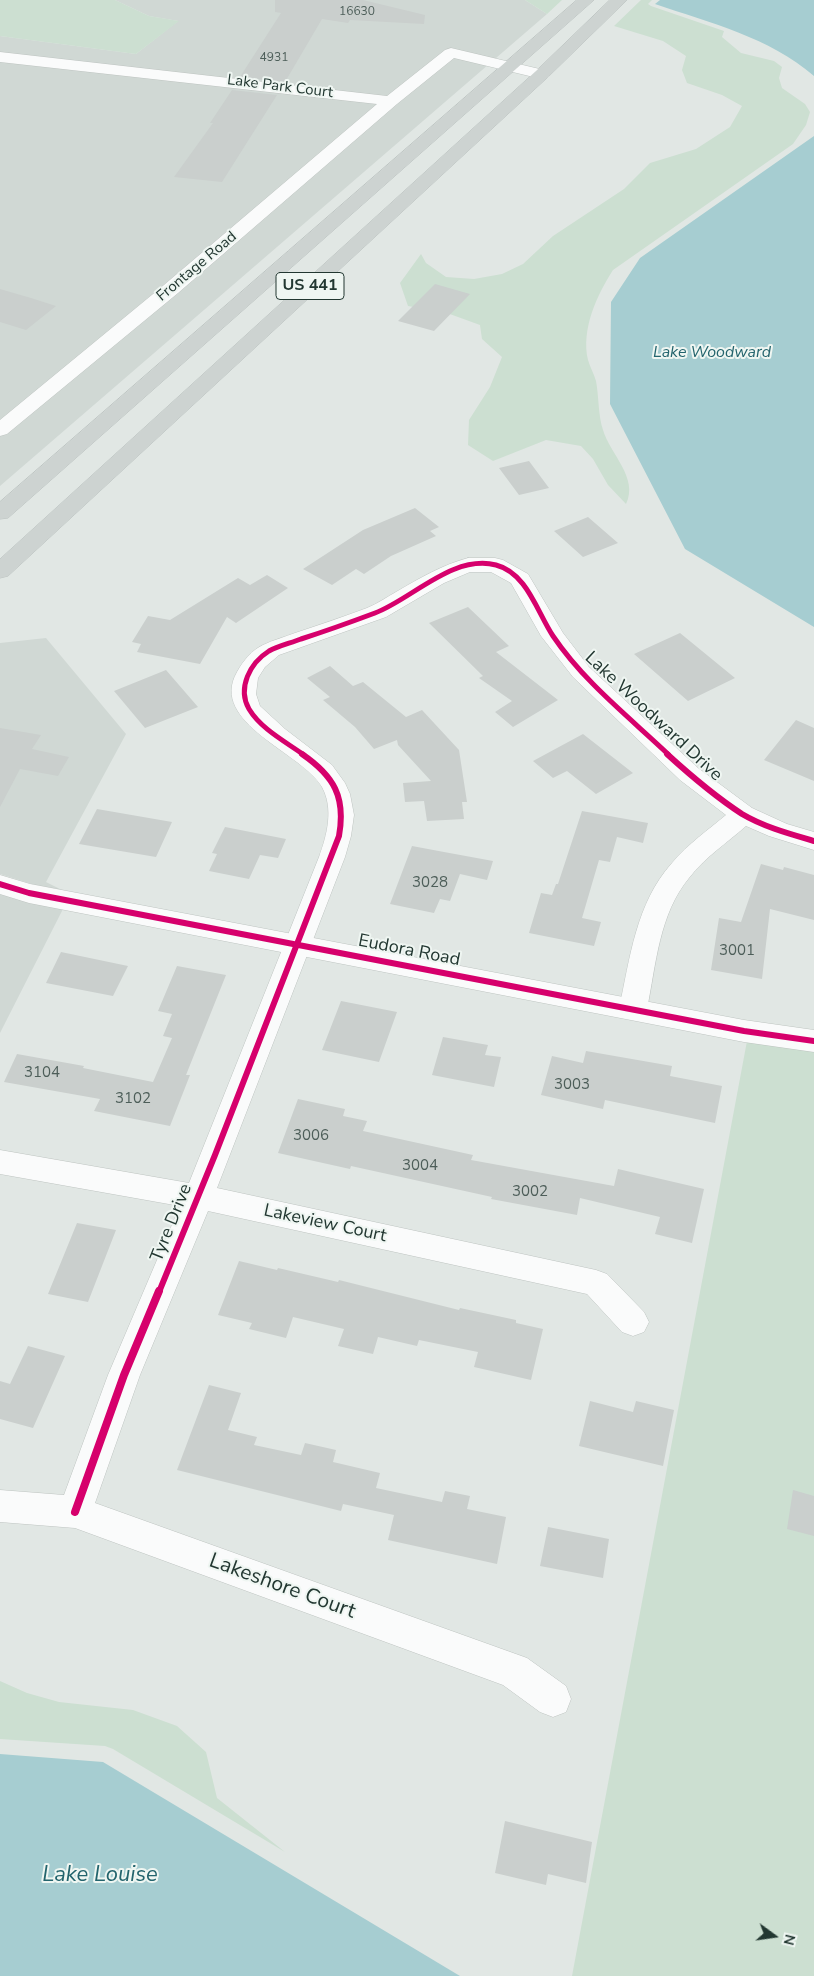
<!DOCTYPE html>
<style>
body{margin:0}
#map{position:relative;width:814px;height:1976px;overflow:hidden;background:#e1e7e4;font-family:"Nunito Sans",sans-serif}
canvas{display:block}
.north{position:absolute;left:749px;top:1911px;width:50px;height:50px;-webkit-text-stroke:4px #eff6f2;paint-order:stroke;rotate:104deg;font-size:14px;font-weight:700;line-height:20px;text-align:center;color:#223731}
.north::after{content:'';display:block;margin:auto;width:18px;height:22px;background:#223731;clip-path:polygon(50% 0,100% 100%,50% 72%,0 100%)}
</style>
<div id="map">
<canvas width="814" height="1976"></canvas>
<div class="north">N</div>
</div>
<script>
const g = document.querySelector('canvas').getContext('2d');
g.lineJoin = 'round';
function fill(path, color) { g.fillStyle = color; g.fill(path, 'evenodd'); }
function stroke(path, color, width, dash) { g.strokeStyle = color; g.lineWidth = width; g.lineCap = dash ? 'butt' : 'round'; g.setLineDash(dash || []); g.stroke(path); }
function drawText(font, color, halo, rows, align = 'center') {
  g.font = font + ' "Nunito Sans",sans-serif'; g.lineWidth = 4; g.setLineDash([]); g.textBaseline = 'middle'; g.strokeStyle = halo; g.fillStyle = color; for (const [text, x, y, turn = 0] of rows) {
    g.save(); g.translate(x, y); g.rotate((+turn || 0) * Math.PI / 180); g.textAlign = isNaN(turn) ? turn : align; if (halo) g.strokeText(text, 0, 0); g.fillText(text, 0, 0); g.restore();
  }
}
fill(new Path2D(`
 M115,0H525L547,14L0,486V36L136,54L178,21L149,16Z
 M46,638L126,734L46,882L62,890L35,885L0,874V643Z
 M0,894L23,901L63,909L0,1033Z`), '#d0d8d4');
fill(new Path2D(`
 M0,0H115L149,16L179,21L136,54L0,36Z
 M525,0H562L547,14Z
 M641,0H652L648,4L651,6L724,31L722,37L741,53L774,61L782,67L779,78L782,88L805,104L810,112L806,125L793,144L613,270C597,295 581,329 588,360C590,367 594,374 596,381C599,397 598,415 603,430C610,454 639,478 626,504L608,485L593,459L581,446L546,440L493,461L468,445L469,420L490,387L502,357L482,339L480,325L447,313L408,306L400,283L421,254L426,263L446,277L474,279L502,274L523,264L553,236L624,189L650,163L696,149L730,127L742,106L722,95L687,83L682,70L686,56L663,41L614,26Z
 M747,1041L814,1051V1976H572Z
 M0,1681L27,1693L59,1702L133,1710L177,1726L206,1752L217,1798L285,1852L113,1749L105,1746L0,1739Z`), '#ccdfd1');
fill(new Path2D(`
 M660,0H814V76C769,37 710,23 655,4Z
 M814,136V627L685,549L610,404L611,302L640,258Z
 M0,1754L103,1762L460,1976H0Z`), '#a6cdd1');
fill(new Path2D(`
 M275,0H363L425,15L424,24L350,20L348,23L322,19L285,82L240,77L281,13L275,12Z
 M232,90L277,95L222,182L174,177L213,123H210Z
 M435,284L470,294L434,331L398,321Z
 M0,289L31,298L56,306L26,330L0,322Z
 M529,461L549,488L519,495L499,468Z
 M415,508L439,527L430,531L436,536L391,556L364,574L356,569L332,585L303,569L363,530Z
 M588,517L618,543L583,557L554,531Z
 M267,575L288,588L236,623L227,617L200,664L137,652L141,644L132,642L148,616L170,620L238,578L250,585Z
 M468,607L509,646L496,652L558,700L513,727L495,712L512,701L479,678L483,676L429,623Z
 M680,633L735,678L688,701L634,654Z
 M330,666L353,686L363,682L406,717L422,710L459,750L467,802H462L464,819L427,821L424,801L405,802L403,783L431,781L398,745L397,740L374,749L355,727L323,700L330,697L307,678Z
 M166,670L198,707L145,728L114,691Z
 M796,720L814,728V781L764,760Z
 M0,728L41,735L32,749L69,757L58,776L20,769L0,807Z
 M583,734L633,773L596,794L567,771L553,778L533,761Z
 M97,809L172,822L156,857L79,844Z
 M582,811L648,823L643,843L617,837L610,862L599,860L582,918L601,922L594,946L529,933L541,893L552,895L556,884H558Z
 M225,827L286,839L278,858L260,855L249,879L209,871L217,854L212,853Z
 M412,846L444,852L493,861L487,880L460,874L450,901L440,899L434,913L390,904Z
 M761,864L783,870L784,867L814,875V920L770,909L762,979L711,970L719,918L741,922Z
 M61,952L128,966L113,996L46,983Z
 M177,966L226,975L186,1075H190L170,1126L94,1111L100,1099L4,1082L17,1054L84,1066L83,1068L153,1082L172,1038L163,1036L172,1014L158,1011Z
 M341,1001L397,1012L379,1062L322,1050Z
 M443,1037L488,1045L485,1055L501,1057L494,1087L432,1075Z
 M586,1051L672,1066L670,1076L722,1086L715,1123L605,1100L603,1109L541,1095L552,1056L583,1063Z
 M298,1099L345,1109L343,1116L367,1121L363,1131L473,1155L471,1160L614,1186L618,1169L704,1189L692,1243L655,1234L660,1217L580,1198L577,1215L491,1199L492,1197L351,1166L350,1169L278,1153Z
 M77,1223L116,1230L88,1302L48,1294Z
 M239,1261L277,1270L278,1268L338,1282L339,1280L459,1310L460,1308L516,1320V1323L543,1329L531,1380L474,1367L478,1352L419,1340L417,1346L378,1337L373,1354L338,1346L344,1329L293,1317L286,1338L249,1329L252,1323L218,1315Z
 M28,1346L65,1356L33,1428L0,1419V1381L10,1384Z
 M209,1385L241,1393L228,1430L257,1437L254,1445L301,1455L305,1443L336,1450L333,1462L380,1473L376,1488L442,1502L445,1491L470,1496L467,1509L506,1517L497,1564L388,1540L394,1515L343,1504L341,1511L177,1470Z
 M590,1401L633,1412L636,1401L674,1410L663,1466L579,1446Z
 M793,1490L814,1496V1536L787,1529Z
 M548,1527L609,1539L603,1578L540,1566Z
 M505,1821L592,1842L586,1883L548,1874L546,1885L495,1873Z`), '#cacfcd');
const minor = new Path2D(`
 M451,48L548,71L550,74L548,77L542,79L454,58L397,104L178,293L7,434L0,436V420L164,285L377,104L0,62V52L387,96L445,50Z
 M468,558H495L503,560L528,574L563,633L589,667L698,768L752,808L787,824L814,832V850L769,836L746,826C727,843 705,857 689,878C659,914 656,965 647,1009L643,1016L633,1020L623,1016L619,1009C630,958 636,903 672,863C688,844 708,830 726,815L680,780L573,677L541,636L511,583L491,572H470L444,583L386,617L279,655L265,667L258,678L256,694L260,706L285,729L332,765L345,783L350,794L354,815L351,836L345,857L217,1188L596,1270L607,1274L644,1312L649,1322L644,1332L633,1336L622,1332L587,1294L208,1211L140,1375L95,1503L527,1658L566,1686L571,1699L566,1712L553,1717L540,1712L503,1685L75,1528L0,1522V1490L64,1495L108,1375L180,1206L0,1174V1150L189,1183L319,857C327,835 334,809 322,787C303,753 208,723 237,672C243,661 252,650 263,645C273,640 285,637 295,633C319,625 343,617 367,608C377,604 387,597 396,592C420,578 442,565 468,558Z`);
const tertiary = new Path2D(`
 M0,875L30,884L744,1020L814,1030V1052L744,1042L29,903L0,894Z`);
const primary = new Path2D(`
 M577,0H594L8,518L0,519V502Z
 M610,0H627L548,77L8,576L0,578V559L536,71Z`);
stroke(minor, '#bec4c1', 1);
stroke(tertiary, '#bec4c1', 1);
stroke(primary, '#bcc3c1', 1);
fill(minor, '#fafbfb');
fill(tertiary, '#fafbfb');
fill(primary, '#cdd3d1');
stroke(new Path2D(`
 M304,755C286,742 261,729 249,709C237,688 250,663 269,651C278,646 291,643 301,639C326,631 351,622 375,613C412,599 453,554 496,565C527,573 537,612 553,636C584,682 629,717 669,755`), '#d6006c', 5);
stroke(new Path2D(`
 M667,754C690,775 716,797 742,814C764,827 790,834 814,841
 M0,884L29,893L744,1031L814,1041
 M159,1292L215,1155L339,836C346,797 334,776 302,754`), '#d6006c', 6);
stroke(new Path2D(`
 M75,1512L124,1375L159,1291`), '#d6006c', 8);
drawText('12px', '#4d5e59', null, [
 ["16630",357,12],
 ["4931",274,58]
]);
drawText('15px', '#223731', '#eff6f2', [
 ["Lake Park Court",280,87,7],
 ["Frontage Road",197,267,-40]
]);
drawText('15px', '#4d5e59', null, [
 ["3028",430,883],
 ["3001",737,951],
 ["3104",42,1073],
 ["3003",572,1085],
 ["3102",133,1099],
 ["3006",311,1136],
 ["3004",420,1166],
 ["3002",530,1192]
]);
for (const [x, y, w] of [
 [310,286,68]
]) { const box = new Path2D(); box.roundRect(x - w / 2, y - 13.5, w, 27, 4); g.fillStyle = '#eff6f2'; g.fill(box); stroke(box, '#223731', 1); }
drawText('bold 16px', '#223731', null, [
 ["US 441",310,286]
]);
drawText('italic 16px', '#23646d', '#eff6f2', [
 ["Lake Woodward",712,353]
]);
drawText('18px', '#223731', '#eff6f2', [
 ["Lake Woodward Drive",653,717,43],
 ["Eudora Road",409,951,11],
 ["Tyre Drive",172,1223,-68],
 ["Lakeview Court",325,1224,12]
]);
drawText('21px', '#223731', '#eff6f2', [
 ["Lakeshore Court",282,1587,20]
]);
drawText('italic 22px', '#23646d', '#eff6f2', [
 ["Lake Louise",100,1876]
]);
</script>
